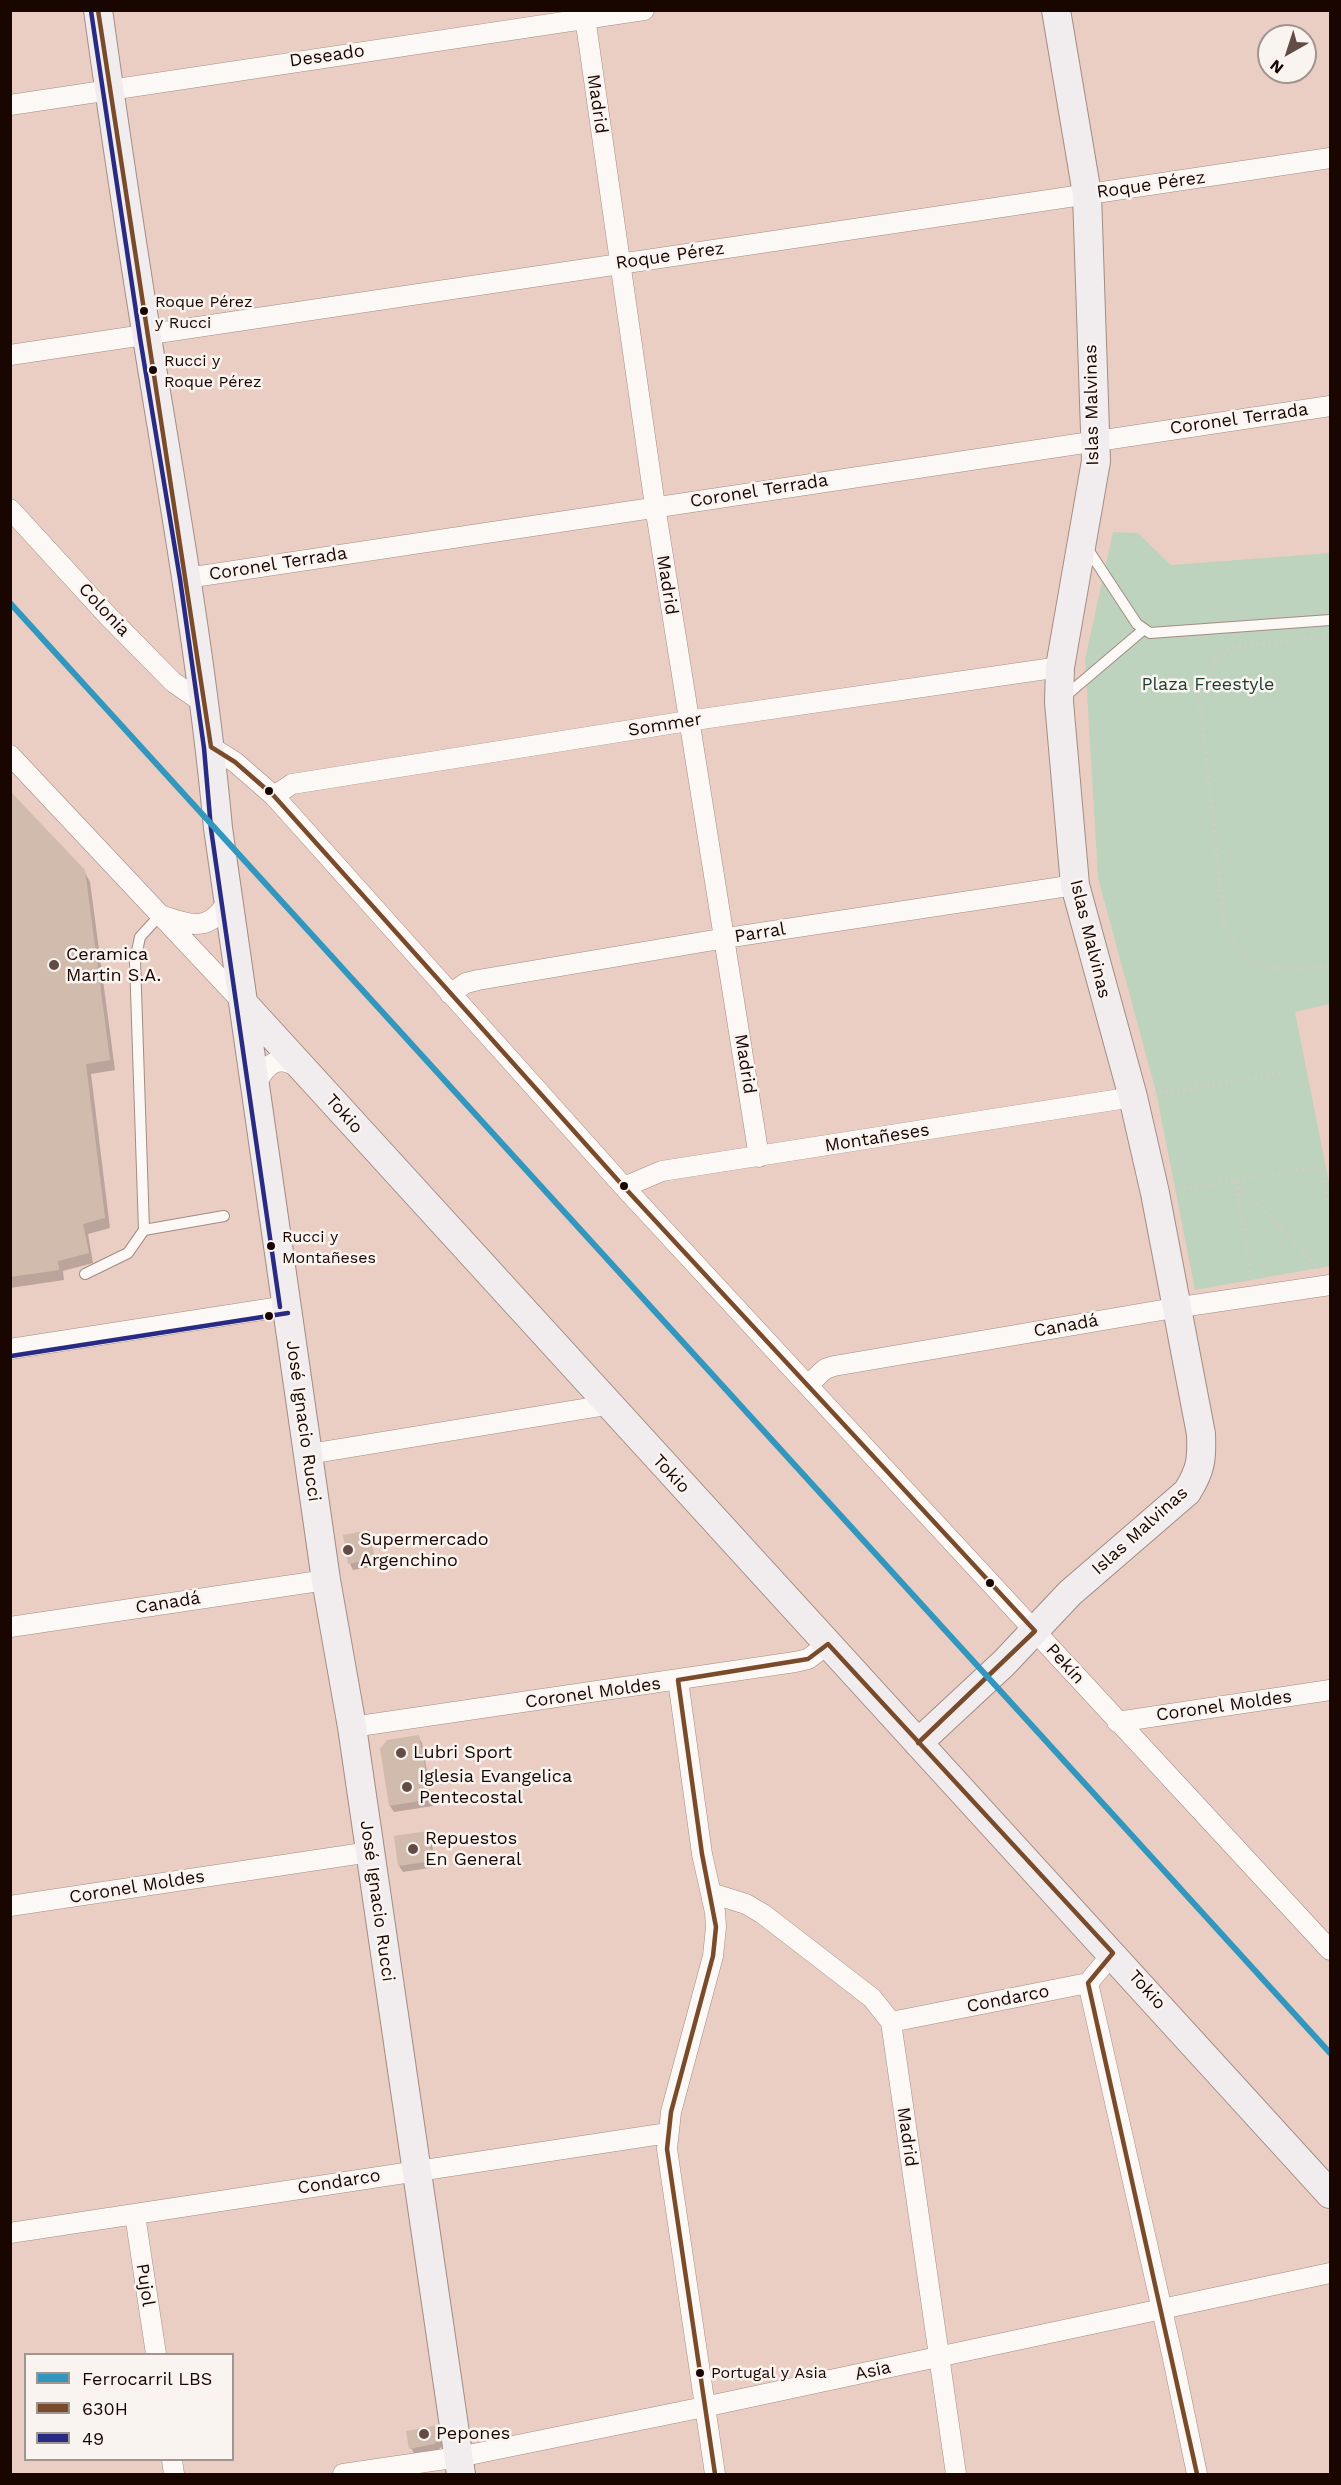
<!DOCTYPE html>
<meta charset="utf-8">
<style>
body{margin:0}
#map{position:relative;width:1341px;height:2485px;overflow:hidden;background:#eacec3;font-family:"Work Sans",sans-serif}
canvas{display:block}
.frame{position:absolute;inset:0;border:12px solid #190601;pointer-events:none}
.legend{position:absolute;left:24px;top:2353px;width:210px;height:108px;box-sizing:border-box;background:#faf4f1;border:2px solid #a09591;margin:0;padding:8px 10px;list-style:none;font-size:18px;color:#190601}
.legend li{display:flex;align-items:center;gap:12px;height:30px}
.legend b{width:30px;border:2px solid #a09591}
.north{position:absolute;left:1257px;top:24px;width:60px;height:60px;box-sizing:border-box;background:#faf4f1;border:2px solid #a09591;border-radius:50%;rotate:219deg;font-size:16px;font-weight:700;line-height:24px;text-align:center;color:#190601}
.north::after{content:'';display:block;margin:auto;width:21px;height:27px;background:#624c45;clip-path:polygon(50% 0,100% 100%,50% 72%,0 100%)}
</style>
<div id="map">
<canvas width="1341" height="2485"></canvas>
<div class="frame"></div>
<ul class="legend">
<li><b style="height:8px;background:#3197be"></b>Ferrocarril LBS</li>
<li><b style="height:8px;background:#7a4b2a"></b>630H</li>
<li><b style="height:8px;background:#292a83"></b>49</li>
</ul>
<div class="north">N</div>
</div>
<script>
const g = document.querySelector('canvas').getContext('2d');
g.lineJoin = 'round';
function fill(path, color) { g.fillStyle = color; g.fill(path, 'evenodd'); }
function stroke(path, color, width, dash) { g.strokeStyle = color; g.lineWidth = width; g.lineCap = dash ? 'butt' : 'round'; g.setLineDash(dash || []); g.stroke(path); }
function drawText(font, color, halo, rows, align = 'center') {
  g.font = font + ' "Work Sans",sans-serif'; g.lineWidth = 5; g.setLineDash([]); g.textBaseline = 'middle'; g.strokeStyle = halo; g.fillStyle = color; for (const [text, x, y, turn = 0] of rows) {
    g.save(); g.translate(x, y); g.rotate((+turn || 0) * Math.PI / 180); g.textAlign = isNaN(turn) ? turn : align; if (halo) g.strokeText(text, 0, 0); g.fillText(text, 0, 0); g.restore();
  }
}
fill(new Path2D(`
 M1113,532L1138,533L1171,565L1330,553V1004L1295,1012L1330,1188V1266L1195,1290L1156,1092L1098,878L1085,659Z`), '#bed3be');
fill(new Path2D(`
 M10,794L84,871L90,882L115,1070L91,1074L110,1228L88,1234L93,1263L63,1271L64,1280L10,1288Z
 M368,1532L377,1566L353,1570L350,1564Z
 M418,1736L422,1743L433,1806L394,1812L390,1806Z
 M427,1833L431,1839L436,1867L403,1872L399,1866Z
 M439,2427L445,2444L438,2450L415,2455L411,2448Z`), '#0003');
fill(new Path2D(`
 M10,791L85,870L110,1060L86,1064L105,1218L83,1224L89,1253L58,1261L59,1270L10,1277Z
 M369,1530L374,1559L348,1564L343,1535Z
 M419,1735L431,1799L389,1806L380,1749L387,1740Z
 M428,1831L433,1861L398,1866L394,1836Z
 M439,2425L442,2437L434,2444L409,2449L406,2431Z`), '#d0bbad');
const lane = new Path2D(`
 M1087,548L1137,624L1150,633L1330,620
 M1063,698L1143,630
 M144,1230L224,1216
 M85,1274L128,1253L144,1230L135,961L140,937L161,914`);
const street = new Path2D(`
 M584,10L655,506L759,1157
 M10,105L644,10
 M10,355L1330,158
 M10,509L108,616L173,682L205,704
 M187,578L1330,406
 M211,747L235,762L274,796L624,1187L1330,1950
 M10,755L244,1004
 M274,796L292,784L688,721L1060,667
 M163,916C194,927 211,931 229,899
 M450,994L466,983L478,980L726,938L1075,885
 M255,1085C268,1062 278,1054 301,1069
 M624,1187L662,1171L1133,1097
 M10,1349L287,1306
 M808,1385L825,1369L834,1366L1174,1308L1330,1285
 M309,1454L607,1405
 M10,1627L326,1580
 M678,1680L702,1854L715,1912L716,1927L713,1956L671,2112L667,2149L715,2474
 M1117,1722L1330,1690
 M352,1727L795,1662L808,1659L828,1644
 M711,1893L746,1904L763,1914L872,1998L891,2022L956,2474
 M10,1906L370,1852
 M1088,1983L1172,2354L1197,2474
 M891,2022L1088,1983L1113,1953
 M135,2215L156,2354
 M10,2233L668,2133
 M172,2460L174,2474
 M343,2474L459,2457L704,2407L1330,2273`);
const secondary = new Path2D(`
 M98,10C115,132 133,253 153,374C178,525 204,676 218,828L326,1580L352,1727L461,2474
 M244,1004L1330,2194
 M918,1743L1004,1663L1070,1593L1187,1492C1201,1470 1202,1459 1201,1434L1155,1193L1133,1097L1075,885L1059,702L1060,667L1096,461L1087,194L1056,10`);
stroke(lane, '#a28c83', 12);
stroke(street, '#a28c83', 21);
stroke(secondary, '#a28c83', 30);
stroke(new Path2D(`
 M1330,637L1235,646C1212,659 1205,673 1199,699L1225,929C1250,976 1284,970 1330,966
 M1154,1094L1284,1073
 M1235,1182L1320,1269
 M1235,1182L1252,1278
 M1178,1190L1315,1167L1322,1172L1330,1215`), '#d3cbc7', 4, [1.5, 4.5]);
stroke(lane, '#fcf8f6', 10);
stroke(street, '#fcf8f6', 20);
stroke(secondary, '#f1edee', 28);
stroke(new Path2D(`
 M98,10L211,747
 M211,747L235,762L274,796L624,1187L1035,1631
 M918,1743L1035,1631
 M715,2474L667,2149L671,2112L713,1956L716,1927L702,1854L678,1680L808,1659L828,1644L1113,1953L1088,1983L1197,2474`), '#7a4b2a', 4.5);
stroke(new Path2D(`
 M91,11L140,338L180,579L204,748L211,829L280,1307
 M11,1356L288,1313`), '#292a83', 4.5);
stroke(new Path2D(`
 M10,603L1330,2053`), '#3197be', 6);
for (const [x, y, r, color] of [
 [144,311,5,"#190601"],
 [153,370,5,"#190601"],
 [269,791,5,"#190601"],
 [54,965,6,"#624c45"],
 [624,1186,5,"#190601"],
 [271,1246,5,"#190601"],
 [269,1316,5,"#190601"],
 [348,1550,6,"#624c45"],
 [990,1583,5,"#190601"],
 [401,1753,6,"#624c45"],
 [407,1787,6,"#624c45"],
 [413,1849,6,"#624c45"],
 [700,2373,5,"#190601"],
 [424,2434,6,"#624c45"]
]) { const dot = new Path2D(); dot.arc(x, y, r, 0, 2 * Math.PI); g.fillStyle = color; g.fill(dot); stroke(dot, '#faf4f1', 2); }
drawText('16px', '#190601', '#faf4f1', [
 ["Roque Pérez",155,302],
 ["y Rucci",155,323],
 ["Rucci y",164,361],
 ["Roque Pérez",164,382],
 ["Rucci y",282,1237],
 ["Montañeses",282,1258],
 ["Portugal y Asia",711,2373]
], 'left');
drawText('18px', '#190601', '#faf4f1', [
 ["Deseado",327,56,-8],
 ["Madrid",597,104,82],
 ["Roque Pérez",1151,185,-8],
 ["Roque Pérez",670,256,-8],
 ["Islas Malvinas",1092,405,-91],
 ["Coronel Terrada",1239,419,-8],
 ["Coronel Terrada",759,491,-9],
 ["Coronel Terrada",278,564,-9],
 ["Madrid",667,585,81],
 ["Colonia",104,610,47],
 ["Sommer",665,725,-9],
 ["Parral",760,933,-9],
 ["Islas Malvinas",1090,939,76],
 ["Madrid",745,1064,81],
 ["Tokio",344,1114,48],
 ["Montañeses",877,1138,-9],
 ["Canadá",1066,1326,-10],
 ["José Ignacio Rucci",303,1421,82],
 ["Tokio",671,1474,47],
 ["Islas Malvinas",1140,1531,-42],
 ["Canadá",168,1603,-9],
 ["Pekín",1065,1664,48],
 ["Coronel Moldes",593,1693,-8],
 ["Coronel Moldes",1224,1706,-8],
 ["Coronel Moldes",137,1887,-9],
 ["José Ignacio Rucci",377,1901,82],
 ["Tokio",1147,1990,48],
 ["Condarco",1008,1999,-11],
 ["Madrid",907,2137,82],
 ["Condarco",339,2182,-9],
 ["Pujol",145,2285,81],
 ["Asia",873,2371,-12]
]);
drawText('18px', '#193c2d', '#faf4f1', [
 ["Plaza Freestyle",1208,685]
]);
drawText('18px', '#190601', '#faf4f1', [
 ["Ceramica",66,955],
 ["Martin S.A.",66,976],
 ["Supermercado",360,1540],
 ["Argenchino",360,1561],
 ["Lubri Sport",413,1753],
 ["Iglesia Evangelica",419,1777],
 ["Pentecostal",419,1798],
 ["Repuestos",425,1839],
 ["En General",425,1860],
 ["Pepones",436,2434]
], 'left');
</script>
